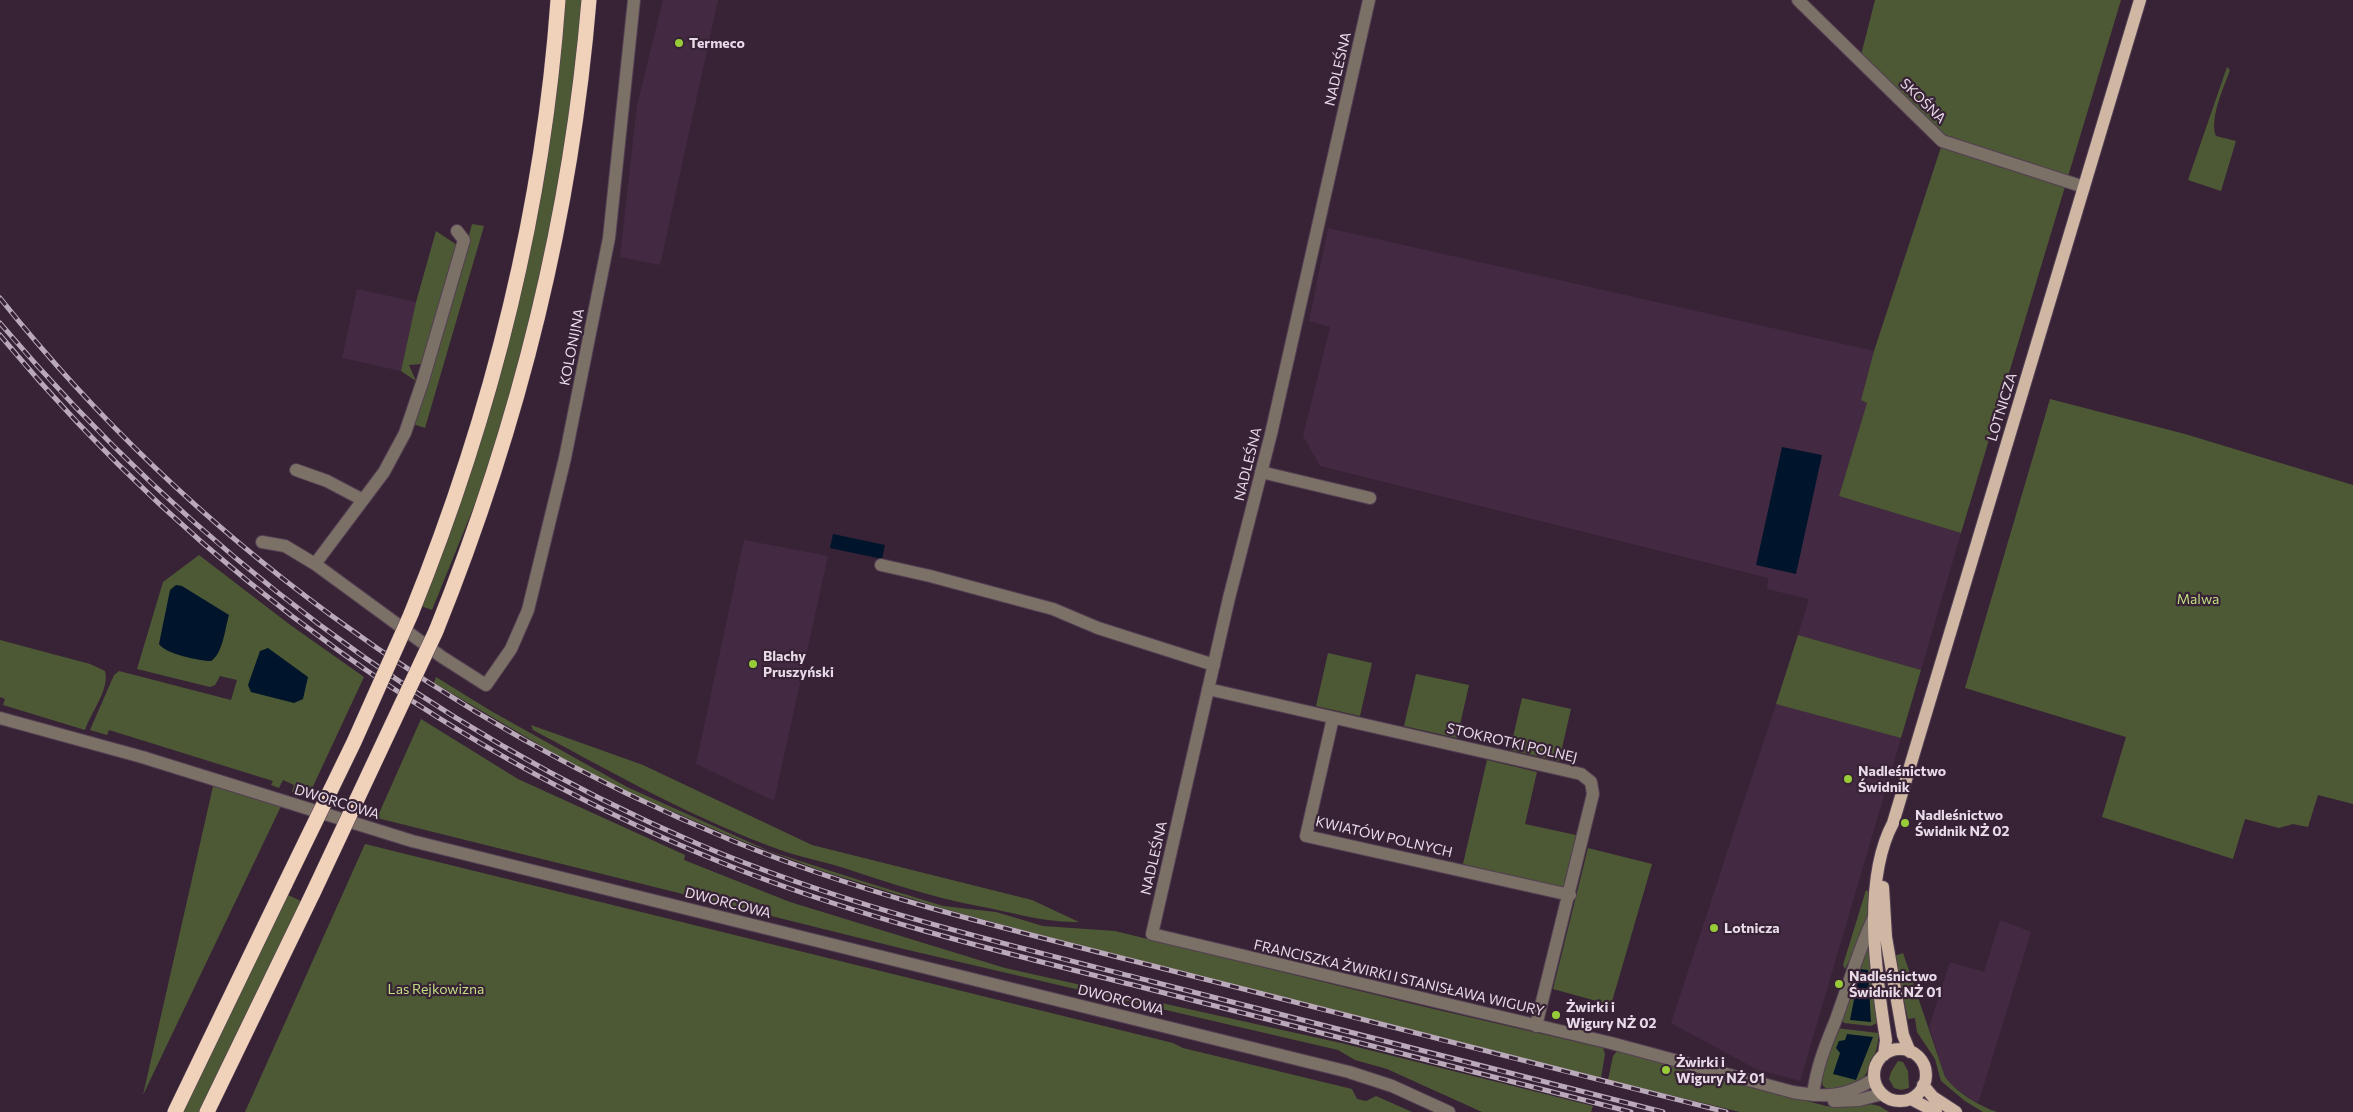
<!DOCTYPE html>
<meta charset="utf-8">
<style>
body{margin:0}
canvas{display:block;background:#372236}
</style>
<canvas width="2353" height="1112"></canvas>
<script>
const g = document.querySelector('canvas').getContext('2d');
g.lineJoin = 'round';
function fill(path, color) { g.fillStyle = color; g.fill(path, 'evenodd'); }
function stroke(path, color, width, dash) { g.strokeStyle = color; g.lineWidth = width; g.lineCap = dash ? 'butt' : 'round'; g.setLineDash(dash || []); g.stroke(path); }
function drawText(font, color, halo, rows, align = 'center') {
  g.font = font + ' Commissioner,sans-serif'; g.lineWidth = 4.5; g.setLineDash([]); g.textBaseline = 'middle'; g.strokeStyle = halo; g.fillStyle = color; for (const [text, x, y, turn = 0] of rows) {
    g.save(); g.translate(x, y); g.rotate((+turn || 0) * Math.PI / 180); g.textAlign = isNaN(turn) ? turn : align; if (halo) g.strokeText(text, 0, 0); g.fillText(text, 0, 0); g.restore();
  }
}
fill(new Path2D(`
 M663,0H718L660,265L620,257L637,105Z
 M1328,228L1874,351L1861,400L1867,403L1839,496L1961,533L1921,670L1798,635L1809,599L1767,589L1768,578L1320,466L1303,436L1330,327L1309,321Z
 M357,289L416,302L401,371L342,358Z
 M744,540L828,556L774,801L696,764Z
 M1776,704L1901,738L1800,1081L1756,1069L1671,1023Z
 M2000,920L2031,932L1978,1104L1950,1084L1945,1077L1929,1027L1950,962L1984,972Z`), '#432a42');
fill(new Path2D(`
 M564,0H582L571,112L555,207L513,393L481,489L432,610L421,606L502,366Z
 M1875,0H2121L1961,533L1839,496L1867,403L1861,400L1874,351L1944,138L1861,55Z
 M2227,67L2230,70C2224,87 2209,119 2216,136L2236,141L2221,191L2188,180Z
 M472,224L484,226L425,428L413,424L442,337Z
 M436,231L457,245L422,364L409,365L416,381L401,371L416,302Z
 M2050,399L2185,434L2353,485V804L2318,795L2308,827L2293,824L2279,828L2245,819L2233,859L2102,817L2126,737L1965,688Z
 M199,555L289,624L364,677L308,797L292,792L294,785L283,780L279,788L271,785L273,781L109,730L107,735L90,730L114,675L119,671L231,700L237,680L220,676L215,685L210,687L137,669L163,582Z
 M1798,635L1921,670L1901,738L1776,704Z
 M0,640L90,664L105,671C110,689 91,712 85,730L3,705L5,699L0,697Z
 M1328,653L1372,663L1360,716L1316,706Z
 M1416,674L1469,685L1457,738L1404,726Z
 M436,677L491,711L627,787L769,851L865,882L943,906L996,912L1043,926L1115,931L1425,1007L1603,1048L1605,1054L1601,1078L1033,933L941,908L822,871L739,840L634,795L572,764L434,683Z
 M1522,698L1571,709L1559,761L1510,750Z
 M421,719L518,779L685,855L684,860L790,902L1005,968L1345,1044L1593,1106L1591,1112H1482L1387,1069L1355,1060L1338,1050L908,950L377,818Z
 M531,725L643,765L812,845L1032,900L1079,922C1044,923 1012,912 978,906C932,897 889,883 844,868C825,862 805,858 786,852C698,821 615,774 533,730Z
 M1487,760L1537,772L1525,824L1576,835L1564,888L1463,864Z
 M214,782L283,802L143,1095Z
 M365,844L1173,1043L1183,1048L1352,1089L1357,1099L1366,1101L1376,1096L1412,1112H245Z
 M1588,848L1652,864L1611,1005L1553,989Z
 M1866,890L1870,893C1869,923 1859,942 1845,969L1843,965Z
 M288,895L301,901L200,1112H181Z
 M1869,934L1877,1023L1871,1026L1844,1023L1842,1020Z
 M1903,953L1945,1077C1956,1092 1979,1106 1997,1112H1983L1965,1101L1941,1081L1935,1059L1917,1032L1915,1018L1908,1019L1894,956Z
 M1836,1028L1878,1033C1880,1046 1869,1076 1857,1084C1850,1089 1838,1089 1830,1091L1823,1086L1821,1077Z
 M1617,1051L1826,1106C1841,1108 1867,1101 1879,1106C1882,1107 1885,1110 1889,1112H1740L1608,1080L1613,1056Z
 M1898,1061L1903,1062L1908,1071L1909,1088L1901,1090L1894,1088L1889,1079L1891,1072Z`), '#4d5934');
fill(new Path2D(`
 M1782,447L1822,455L1796,574L1756,565Z
 M833,534L885,545L882,559L830,548Z
 M176,585L182,586L229,615C225,628 223,654 211,661C200,661 165,654 159,644L170,590Z
 M268,648L308,677L303,699L294,703L251,692L248,685L260,651Z
 M1860,969L1868,970L1871,1022L1850,1020Z
 M1847,1034L1873,1037L1856,1080L1833,1074L1840,1053L1836,1048L1839,1041L1845,1040Z`), '#00152b');
const minor = new Path2D(`
 M1369,0L1271,434L1229,598L1152,934L1611,1043L1793,1092C1827,1098 1845,1097 1874,1079
 M1798,0L1942,141L2084,187
 M457,231L464,240L423,380L405,433L384,472L315,564L442,657L486,685L511,649L528,610L565,458L609,238L634,0
 M296,470L327,481L363,500
 M1261,472L1370,498
 M262,542L285,546L315,564
 M881,565L930,576L1053,609L1098,628L1214,665
 M1208,689L1581,774L1591,782L1593,794L1536,1026
 M0,718L142,757L412,841L1349,1072L1392,1086L1449,1112
 M1333,718L1306,836L1570,895
 M1813,1095C1816,1069 1825,1046 1835,1022C1848,987 1858,951 1874,917
 M1834,1101L1859,1100L1882,1094`);
const major = new Path2D(`
 M1883,887L1886,937L1903,1035L1910,1052
 M1874 1075a26 26 0 1 1 52 0a26 26 0 1 1-52 0Z
 M1884,1055L1886,1040C1876,976 1862,881 1893,823L2140,0
 M1923,1085L1933,1097L1956,1112
 M1911,1099L1936,1112`);
const highway = new Path2D(`
 M411,614C490,419 543,211 558,0
 M436,631C518,428 571,218 589,0
 M175,1112L285,884
 M207,1112L313,893`);
stroke(minor, '#533f52', 14);
stroke(major, '#533f52', 14);
stroke(highway, '#533f52', 16);
stroke(minor, '#7c7167', 12);
stroke(major, '#cfb7a4', 12);
stroke(highway, '#f0d2bb', 15);
const rail = new Path2D(`
 M0,298C192,539 449,724 733,841C872,898 1020,932 1165,969C1352,1017 1539,1065 1726,1112
 M0,323C191,548 426,727 698,844C844,906 997,942 1150,981C1321,1025 1492,1069 1663,1112
 M0,335C198,574 457,759 745,872C872,921 1005,953 1137,986C1301,1028 1466,1070 1631,1112`);
stroke(rail, '#baaab9', 5);
stroke(rail, '#372236', 3, [9]);
const highwayBridge = new Path2D(`
 M285,884L354,742L411,614
 M313,893L436,631`);
stroke(highwayBridge, '#533f52', 16, []);
stroke(highwayBridge, '#f0d2bb', 15);
for (const [x, y, r, color] of [
 [679,43,5,"#97cc38"],
 [753,664,5,"#97cc38"],
 [1848,779,5,"#97cc38"],
 [1905,823,5,"#97cc38"],
 [1714,928,5,"#97cc38"],
 [1839,984,5,"#97cc38"],
 [1556,1015,5,"#97cc38"],
 [1666,1070,5,"#97cc38"]
]) { const dot = new Path2D(); dot.arc(x, y, r, 0, 2 * Math.PI); g.fillStyle = color; g.fill(dot); stroke(dot, '#372236', 2); }
drawText('bold 14px', '#e8dae7', '#372236', [
 ["Termeco",689,43],
 ["Blachy",763,656],
 ["Pruszyński",763,672],
 ["Nadleśnictwo",1858,771],
 ["Świdnik",1858,787],
 ["Nadleśnictwo",1915,815],
 ["Świdnik NŻ 02",1915,831],
 ["Lotnicza",1724,928],
 ["Nadleśnictwo",1849,976],
 ["Świdnik NŻ 01",1849,992],
 ["Żwirki i",1566,1007],
 ["Wigury NŻ 02",1566,1023],
 ["Żwirki i",1676,1062],
 ["Wigury NŻ 01",1676,1078]
], 'left');
drawText('14px', '#e8dae7', '#372236', [
 ["NADLEŚNA",1338,69,-77],
 ["SKOŚNA",1923,101,44],
 ["KOLONIJNA",572,347,-79],
 ["LOTNICZA",2002,407,-73],
 ["NADLEŚNA",1248,464,-76],
 ["STOKROTKI POLNEJ",1512,743,13],
 ["DWORCOWA",337,802,17],
 ["KWIATÓW POLNYCH",1384,837,13],
 ["NADLEŚNA",1154,858,-77],
 ["DWORCOWA",728,903,14],
 ["FRANCISZKA ŻWIRKI I STANISŁAWA WIGURY",1399,978,13],
 ["DWORCOWA",1121,1000,14]
]);
drawText('14px', '#c0de81', '#372236', [
 ["Malwa",2198,599],
 ["Las Rejkowizna",436,989]
]);
</script>
